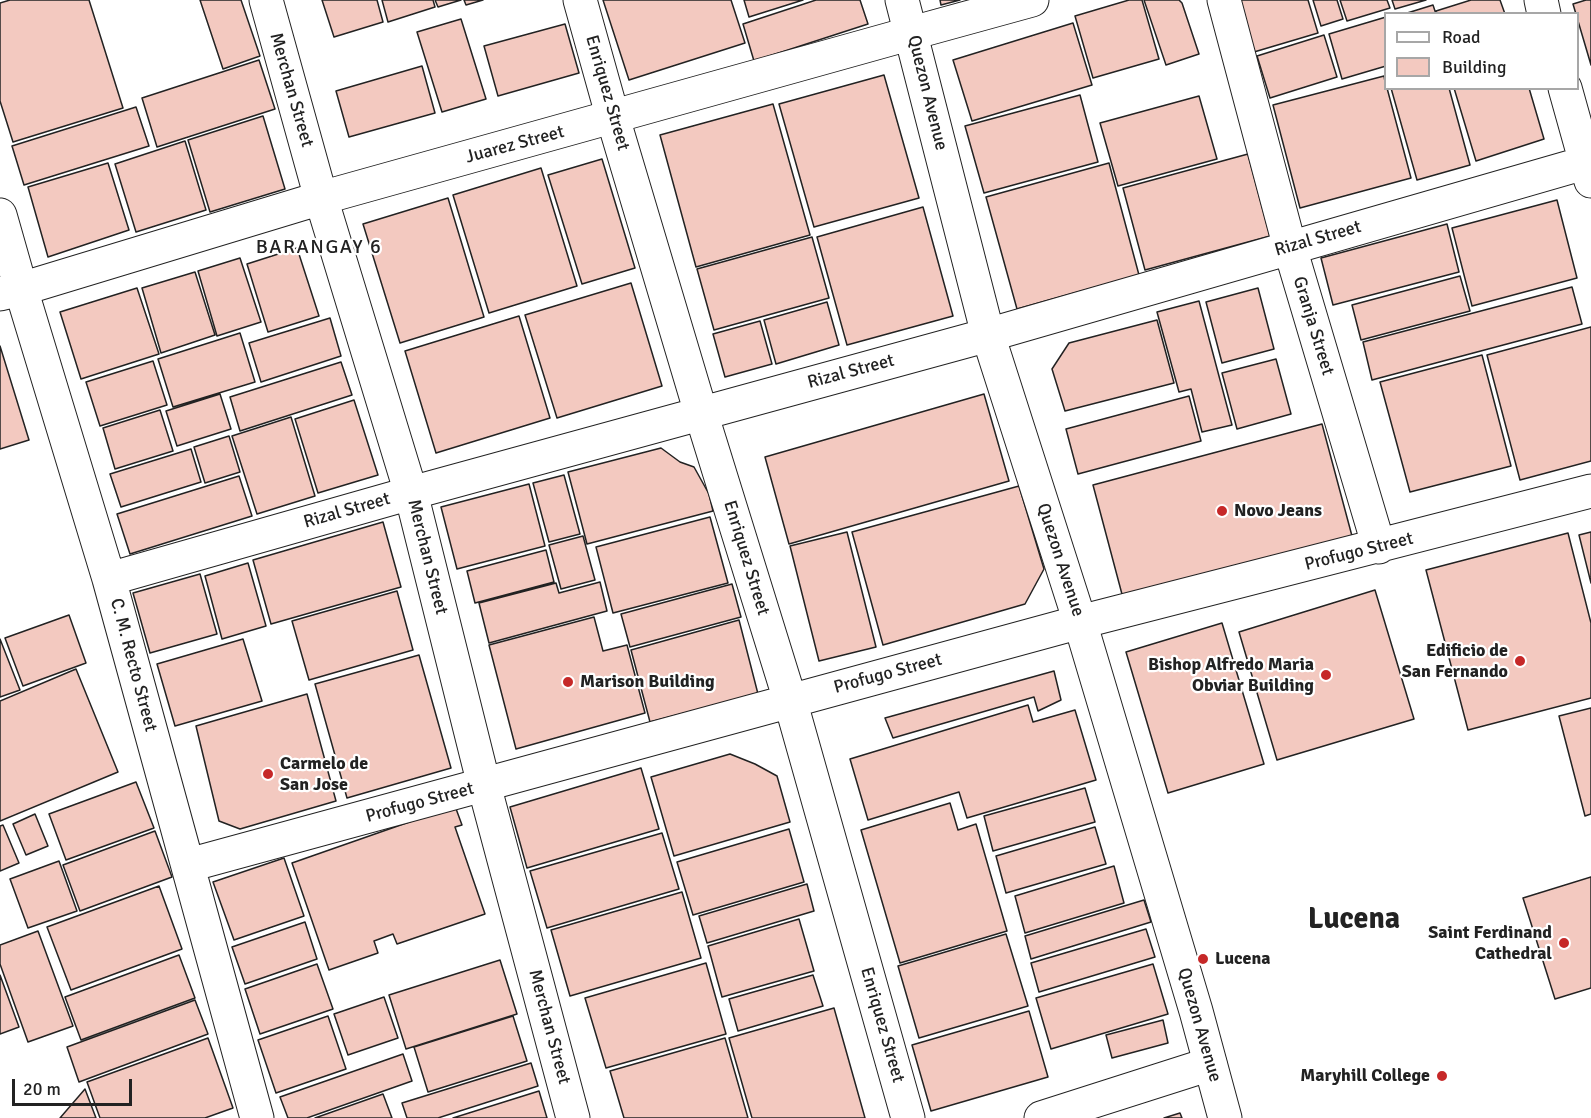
<!DOCTYPE html>
<style>
body{margin:0}
#map{position:relative;width:1591px;height:1118px;overflow:hidden;background:#fff;font-family:Signika,sans-serif}
canvas{display:block}
.legend{position:absolute;left:1384px;top:12px;width:195px;height:78px;box-sizing:border-box;background:#fff;border:2px solid #a7a7a7;margin:0;padding:8px 10px;list-style:none;font-size:18px;color:#222}
.legend li{display:flex;align-items:center;gap:12px;height:30px}
.legend b{width:30px;border:2px solid #a7a7a7}
.scale{position:absolute;left:12px;top:1079px;width:120px;height:27px;box-sizing:border-box;border:3px solid #222;border-top:0;padding-left:8px;font-size:18px;line-height:21px;white-space:nowrap;color:#222;-webkit-text-stroke:4px #fff;paint-order:stroke}
</style>
<div id="map">
<canvas width="1591" height="1118"></canvas>
<ul class="legend">
<li><b style="height:8px;background:#fff"></b>Road</li>
<li><b style="height:16px;background:#f3c9c0"></b>Building</li>
</ul>
<div class="scale">20 m</div>
</div>
<script>
const g = document.querySelector('canvas').getContext('2d');
g.lineJoin = 'round';
function fill(path, color) { g.fillStyle = color; g.fill(path, 'evenodd'); }
function stroke(path, color, width, dash) { g.strokeStyle = color; g.lineWidth = width; g.lineCap = dash ? 'butt' : 'round'; g.setLineDash(dash || []); g.stroke(path); }
function drawText(font, color, halo, rows, align = 'center') {
  g.font = font + ' Signika,sans-serif'; g.lineWidth = 4.5; g.setLineDash([]); g.textBaseline = 'middle'; g.strokeStyle = halo; g.fillStyle = color; for (const [text, x, y, turn = 0] of rows) {
    g.save(); g.translate(x, y); g.rotate((+turn || 0) * Math.PI / 180); g.textAlign = isNaN(turn) ? turn : align; if (halo) g.strokeText(text, 0, 0); g.fillText(text, 0, 0); g.restore();
  }
}
const building = new Path2D(`
 M10,0H89L123,108L13,142L0,101V3Z
 M200,0H241L260,56L223,69Z
 M322,0H377L383,22L334,37Z
 M382,0H433L435,7L388,22Z
 M435,0H461L438,7Z
 M464,0H483L466,5Z
 M603,0H731L745,43L629,80Z
 M744,0H803L749,17Z
 M816,0H860L868,24L754,61L743,24Z
 M940,0H960L941,5Z
 M1129,0H1142L1159,59L1093,78L1075,16Z
 M1144,0H1179L1182,3L1199,54L1166,65Z
 M1238,0H1308L1318,33L1254,52Z
 M1313,0H1337L1343,19L1321,26Z
 M1340,0H1387L1390,8L1347,21Z
 M1392,0H1426L1395,9Z
 M1471,0H1500L1505,14H1437L1436,11Z
 M1586,0H1591V65L1573,4Z
 M1433,5L1436,14H1404Z
 M1386,17V66L1342,79L1329,34Z
 M461,19L486,99L442,112L417,32Z
 M1073,23L1092,85L972,121L953,60Z
 M565,24L579,73L498,96L484,46Z
 M1324,35L1337,77L1270,98L1257,56Z
 M259,60L275,109L157,147L142,98Z
 M422,66L435,113L349,137L336,91Z
 M884,75L919,198L814,227L779,104Z
 M1384,76L1386,88H1387L1411,178L1300,208L1273,105Z
 M1391,88H1449L1470,165L1417,180Z
 M1454,88H1529L1544,139L1476,161Z
 M1080,95L1098,162L984,193L965,126Z
 M1199,96L1217,159L1118,186L1100,123Z
 M773,104L810,235L696,267L660,135Z
 M136,107L149,146L24,185L12,146Z
 M263,116L285,189L210,212L188,140Z
 M185,141L206,210L136,232L115,164Z
 M1248,154L1270,236L1145,270L1123,188Z
 M602,159L635,268L582,284L548,175Z
 M108,163L129,230L48,257L28,187Z
 M1109,163L1139,275L1017,309L986,197Z
 M541,168L577,286L489,313L453,195Z
 M448,198L484,317L400,343L363,224Z
 M1557,200L1577,278L1472,306L1452,228Z
 M923,207L953,316L847,345L817,237Z
 M1447,224L1459,272L1333,305L1321,258Z
 M812,237L829,298L714,330L697,269Z
 M297,248L319,316L268,332L247,264Z
 M240,258L261,322L217,336L198,271Z
 M195,272L215,335L161,353L142,288Z
 M1460,276L1470,311L1361,340L1352,305Z
 M631,283L662,386L557,418L525,315Z
 M1572,287L1582,324L1372,380L1363,342Z
 M137,288L159,354L81,379L60,312Z
 M1258,288L1274,349L1222,363L1206,302Z
 M1199,301L1232,425L1202,432L1191,389L1179,392L1157,312Z
 M827,302L839,345L776,364L764,320Z
 M519,316L550,418L436,453L405,351Z
 M330,318L341,356L261,382L249,343Z
 M1157,320L1174,383L1065,411L1052,369L1069,343Z
 M760,321L772,364L725,377L713,334Z
 M1591,327V461L1520,480L1487,355Z
 M240,333L255,382L173,407L158,359Z
 M0,346L29,440L0,449Z
 M1482,355L1511,466L1410,492L1380,382Z
 M1276,359L1291,414L1237,429L1222,373Z
 M153,361L167,405L100,426L86,382Z
 M341,362L352,395L240,431L230,397Z
 M220,394L231,429L177,446L166,411Z
 M984,394L1009,481L789,544L765,457Z
 M1189,396L1201,441L1078,474L1066,429Z
 M354,400L378,475L318,493L295,419Z
 M160,410L173,451L115,469L103,428Z
 M291,417L315,496L257,514L232,436Z
 M1322,424L1352,536L1123,598L1093,485Z
 M229,436L240,472L205,483L194,447Z
 M661,448L680,462L694,467L709,494L713,511L587,544L568,472Z
 M191,449L201,482L121,507L110,474Z
 M564,475L580,534L549,542L533,483Z
 M239,476L252,516L130,554L117,514Z
 M529,484L545,546L457,569L441,507Z
 M1019,486L1044,569L1025,604L883,645L852,532Z
 M710,517L728,583L613,613L596,547Z
 M383,522L401,587L271,624L253,560Z
 M847,532L876,647L819,661L790,546Z
 M1591,532V583L1579,535Z
 M1568,533L1591,623V698L1468,730L1426,570Z
 M583,536L595,580L561,589L549,545Z
 M546,550L554,582L475,603L467,571Z
 M248,563L266,626L222,639L205,576Z
 M200,574L217,634L150,653L133,593Z
 M600,582L607,611L489,643L479,603L556,583L559,593Z
 M732,584L741,617L630,647L621,614Z
 M1375,590L1414,719L1277,760L1239,632Z
 M397,591L413,650L309,680L292,621Z
 M69,615L86,663L23,686L5,638Z
 M594,617L603,651L627,645L645,713L516,749L489,645Z
 M739,620L758,694L650,722L631,650Z
 M1222,623L1264,764L1168,793L1126,652Z
 M0,639L20,690L0,697Z
 M243,639L262,701L175,726L157,664Z
 M419,655L451,768L347,798L315,684Z
 M76,669L118,772L0,821V701Z
 M1054,671L1061,700L1038,711L1034,697L893,738L885,718Z
 M307,694L336,801L240,829L219,821L196,726Z
 M1028,705L1033,722L1075,710L1096,780L967,818L959,792L868,820L850,759Z
 M1591,708V814L1585,816L1559,716Z
 M730,754L755,764L777,776L790,822L674,856L651,777Z
 M641,768L659,829L527,868L510,807Z
 M136,782L154,828L66,860L49,814Z
 M1085,788L1095,822L993,851L984,816Z
 M950,803L958,830L976,824L1007,931L900,963L861,830Z
 M455,806L462,825L455,827L485,914L397,944L393,934L374,941L378,953L329,970L292,863Z
 M35,814L48,846L26,855L13,824Z
 M3,825L19,863L0,871V826Z
 M1095,827L1106,864L1006,893L996,856Z
 M789,829L804,882L693,915L677,862Z
 M155,831L172,877L80,911L63,865Z
 M662,833L679,889L547,928L530,871Z
 M284,858L304,916L234,940L213,882Z
 M59,861L77,911L28,928L10,879Z
 M1114,866L1124,903L1025,933L1015,896Z
 M1591,877V988L1555,999L1523,898Z
 M807,884L814,911L707,943L699,916Z
 M159,886L182,949L71,990L47,927Z
 M682,892L701,958L570,996L551,930Z
 M1144,900L1151,922L1031,959L1025,936Z
 M799,919L814,971L722,997L708,946Z
 M305,922L317,959L245,984L232,947Z
 M1146,929L1155,957L1039,992L1031,963Z
 M38,931L73,1026L28,1042L0,964V945Z
 M1006,934L1028,1006L919,1038L898,966Z
 M179,955L195,998L81,1040L65,997Z
 M500,960L517,1014L406,1049L389,995Z
 M706,963L726,1034L606,1068L585,998Z
 M317,964L333,1009L260,1034L245,989Z
 M1153,964L1168,1014L1051,1049L1036,998Z
 M0,975L19,1027L0,1034Z
 M813,975L823,1006L738,1031L729,999Z
 M384,997L398,1038L348,1055L334,1014Z
 M195,1000L208,1034L79,1082L67,1047Z
 M834,1008L865,1118H752L729,1038Z
 M1029,1011L1048,1077L931,1111L912,1045Z
 M328,1016L346,1069L276,1093L258,1040Z
 M513,1016L527,1061L428,1092L414,1047Z
 M1163,1020L1168,1043L1112,1058L1106,1035Z
 M208,1038L233,1108L205,1118H100L87,1082Z
 M725,1038L748,1118H624L610,1071Z
 M403,1054L412,1081L307,1118H288L280,1097Z
 M531,1063L538,1086L438,1118H407L402,1103Z
 M85,1089L96,1118H60Z
 M539,1091L547,1118H453Z
 M383,1094L392,1118H315Z
 M1180,1113L1182,1118H1164Z`);
fill(building, '#f3c9c0');
stroke(building, '#222', 1.5);
const street = new Path2D(`
 M580,0L613,118L701,413L790,700L908,1118
 M1224,0L1290,248L1379,547
 M1541,0L1544,14
 M912,33L1032,0
 M1565,88L1591,181
 M0,215L21,289L109,579L257,1118
 M109,579L411,493L988,335L1591,161
 M189,865L1080,622L1591,491
 M1041,1118L1210,1064`);
const secondary = new Path2D(`
 M266,0L321,198L411,493L484,785L573,1118
 M902,0L988,335L1080,622L1196,1011L1225,1118
 M0,294L21,289L321,198L912,33`);
stroke(street, '#222', 35);
stroke(secondary, '#222', 35);
stroke(street, '#fff', 33);
stroke(secondary, '#fff', 33);
for (const [x, y, r, color] of [
 [1222,511,6,"#c62828"],
 [1520,661,6,"#c62828"],
 [1326,675,6,"#c62828"],
 [568,682,6,"#c62828"],
 [268,774,6,"#c62828"],
 [1564,943,6,"#c62828"],
 [1203,959,6,"#c62828"],
 [1442,1076,6,"#c62828"]
]) { const dot = new Path2D(); dot.arc(x, y, r, 0, 2 * Math.PI); g.fillStyle = color; g.fill(dot); stroke(dot, '#fff', 2); }
drawText('18px', '#222', '#fff', [
 ["Merchan Street",291,90,74],
 ["Enriquez Street",607,93,74],
 ["Quezon Avenue",927,93,76],
 ["Juarez Street",515,145,-15],
 ["Rizal Street",1318,239,-16],
 ["Granja Street",1313,326,73],
 ["Rizal Street",851,372,-15],
 ["Rizal Street",347,511,-16],
 ["Profugo Street",1359,552,-14],
 ["Merchan Street",427,557,76],
 ["Enriquez Street",746,558,73],
 ["Quezon Avenue",1060,560,72],
 ["C. M. Recto Street",133,665,75],
 ["Profugo Street",888,674,-15],
 ["Profugo Street",420,803,-15],
 ["Enriquez Street",882,1025,74],
 ["Quezon Avenue",1199,1025,74],
 ["Merchan Street",549,1027,75]
]);
drawText('bold 18px', '#222', '#fff', [
 ["Novo Jeans",1234,511],
 ["Edificio de",1508,651,"right"],
 ["San Fernando",1508,672,"right"],
 ["Bishop Alfredo Maria",1314,665,"right"],
 ["Obviar Building",1314,686,"right"],
 ["Marison Building",580,682],
 ["Carmelo de",280,764],
 ["San Jose",280,785],
 ["Saint Ferdinand",1552,933,"right"],
 ["Cathedral",1552,954,"right"],
 ["Lucena",1215,959],
 ["Maryhill College",1430,1076,"right"]
], 'left');
g.letterSpacing = '1.5px';
drawText('20px', '#222', '#fff', [
 ["BARANGAY 6",319,248]
]);
g.letterSpacing = '0px';
drawText('bold 30px', '#222', '#fff', [
 ["Lucena",1354,920]
]);
</script>
